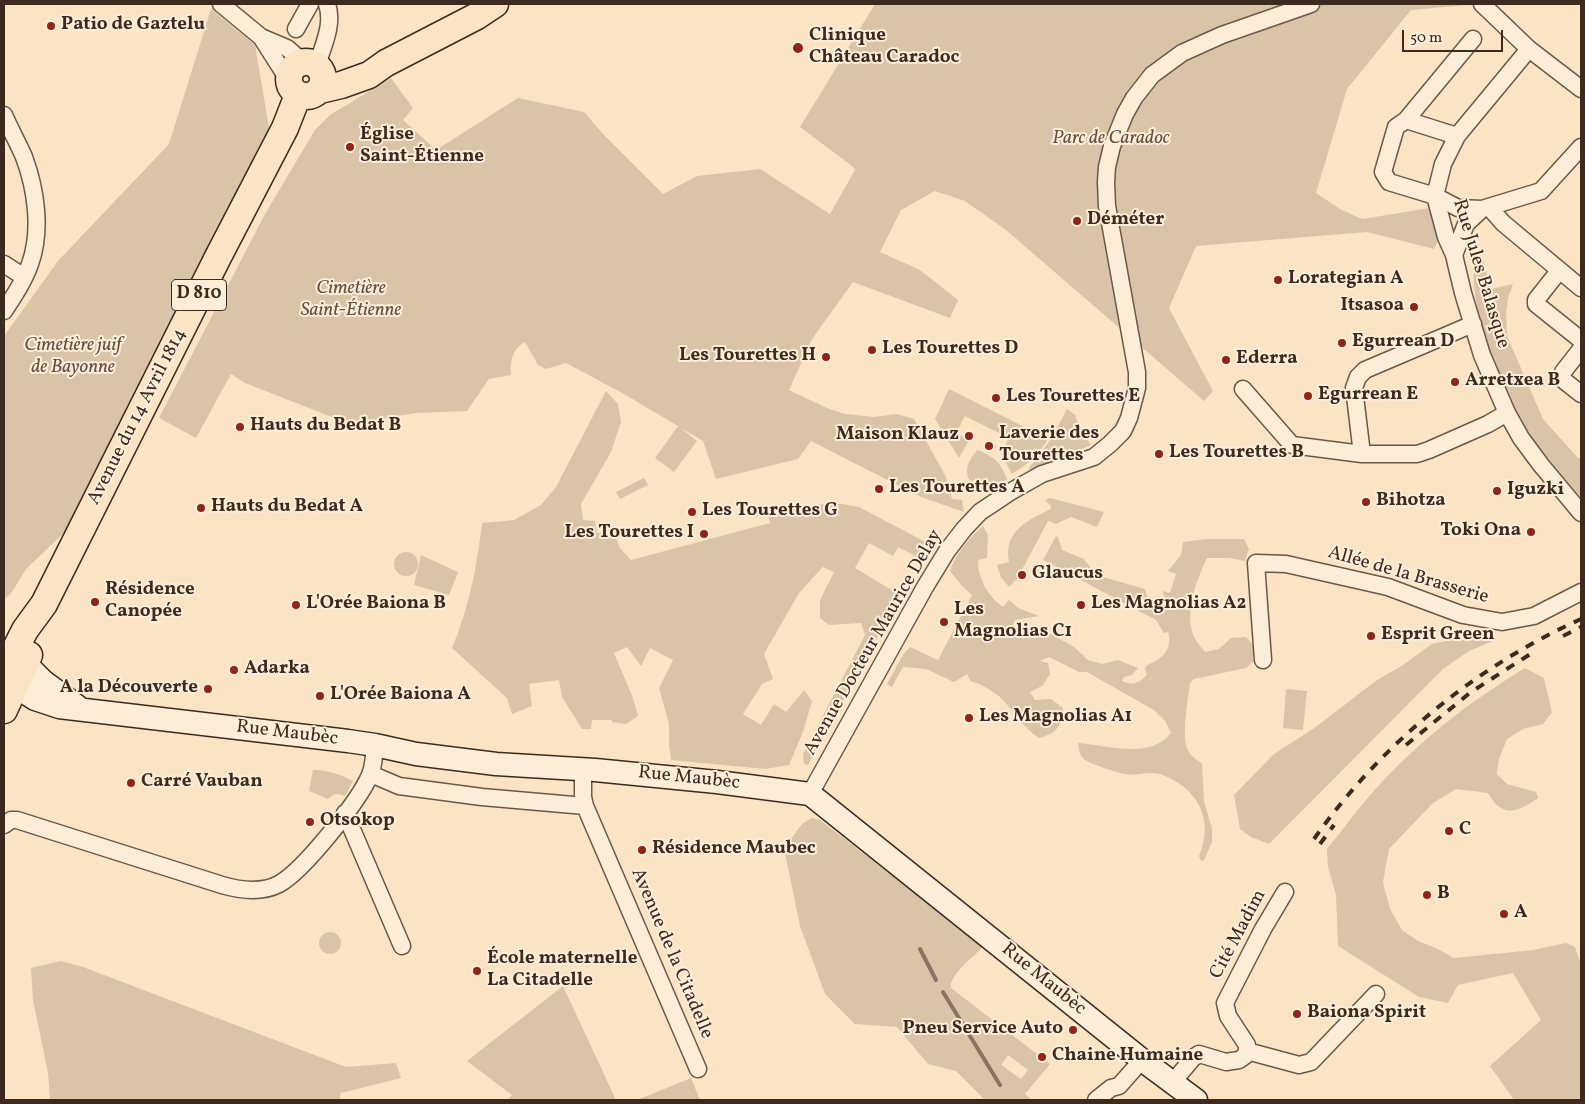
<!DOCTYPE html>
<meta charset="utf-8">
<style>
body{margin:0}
#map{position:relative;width:1585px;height:1104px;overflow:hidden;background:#fae4c4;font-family:Vollkorn,serif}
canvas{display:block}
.frame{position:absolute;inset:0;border:5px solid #3d2a1f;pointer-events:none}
.scale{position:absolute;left:1402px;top:30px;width:101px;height:22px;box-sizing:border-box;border:2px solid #3d2a1f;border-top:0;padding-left:6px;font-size:15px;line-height:18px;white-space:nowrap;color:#3d2a1f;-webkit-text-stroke:4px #fcedd9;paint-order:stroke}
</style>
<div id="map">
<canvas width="1585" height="1104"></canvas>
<div class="frame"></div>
<div class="scale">50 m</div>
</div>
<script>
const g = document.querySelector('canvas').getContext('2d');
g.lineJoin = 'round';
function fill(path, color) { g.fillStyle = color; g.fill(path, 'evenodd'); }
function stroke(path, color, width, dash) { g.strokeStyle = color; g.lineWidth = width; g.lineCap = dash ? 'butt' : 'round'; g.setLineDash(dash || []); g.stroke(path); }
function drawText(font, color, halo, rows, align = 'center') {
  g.font = font + ' Vollkorn,serif'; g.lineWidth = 4; g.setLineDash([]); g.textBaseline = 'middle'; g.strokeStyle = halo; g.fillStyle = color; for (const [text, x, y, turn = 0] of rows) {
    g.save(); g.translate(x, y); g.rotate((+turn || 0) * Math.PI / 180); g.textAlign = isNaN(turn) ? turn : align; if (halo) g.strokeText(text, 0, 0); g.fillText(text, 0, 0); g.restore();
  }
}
fill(new Path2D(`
 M875,4H1466L1467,5L1411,10L1347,89L1316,193L1340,209L1362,219L1430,208L1441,235L1434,249L1367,232L1196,246L1169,308L1213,391L1204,401L1006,230L965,201L935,191L901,210L880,252L920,270L958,300L950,318L853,282L812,339L789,390L827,408L845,414L874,417L897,414L914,419L945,475L952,499L962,500L964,512L921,497L811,441L798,459L716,479L703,441L681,428L697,441L674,472L655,458L678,426L624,394L566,363L546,369L538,365L525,342C512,350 510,360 511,375L489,379L467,411L416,413L350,424L245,383L231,374L196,438L159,418L265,214L315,130L330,115L391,78L413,108L403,120L436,150L518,98L584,112L604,135L663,194L697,176L760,169L830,214L855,170L852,166L800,127Z
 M211,9L255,45L269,128L170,321L64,533L26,569L12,592L4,600V336L58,261L169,144Z
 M1478,251L1483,259L1491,289L1513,284L1508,298L1506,312L1507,336L1543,419L1578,458H1581V497C1543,461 1504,404 1488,353C1485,342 1483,330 1480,319C1475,297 1470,273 1478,251Z
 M949,389L1048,439L1035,458L1012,474L1001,454L1009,438L965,416L956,433L969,440L959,458L935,419Z
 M606,391L618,404L621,422L611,452L581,504L583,520L595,521L597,533H614L620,548L631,560L770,523L767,511L824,504H842L859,507L933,546L925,561L898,547L893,556L869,543L855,568L900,595L808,765L804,764L803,754L865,635L861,623L829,625L820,618V600L834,572L823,567L799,593L764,654L773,679L762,684L743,714L761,725L774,704L786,712L804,690L812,701L803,732L789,765L765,769L671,760L669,744V724L659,688L673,660L650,648L641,666L627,647L614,653L633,698L638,716L626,724L612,722V720H592L591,729H582L562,697L559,680L529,684L532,706L512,714L507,698L452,648C469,608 477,566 482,523L514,520L541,505L556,487Z
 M1067,409L1075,415L1079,428L1091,445L1030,471L1029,468L1052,438Z
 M978,450C995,458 1000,461 1007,479L986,493L974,491L978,488L975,480L970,481C963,469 970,458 978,450Z
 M644,478L648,485L620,499L616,492Z
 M1050,498L1104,512L1097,527L1071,517L1056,524L1048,521L1017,579L1009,587L1001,577L997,565L1009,562C1003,532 1027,520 1051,509V506L1045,500Z
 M983,526L988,535L987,558L978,560C978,579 988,596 1003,607L1009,600L1018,608L1039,616L1015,620L1012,628L1034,629L1053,635L1074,647L1088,660L1102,664L1118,660L1138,668L1132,675L1124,677L1122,681C1132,686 1141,683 1147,674L1145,669L1147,665C1162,660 1173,649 1168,632L1164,633L1156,620L1043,560L1056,536L1058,537L1062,550L1084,559L1096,575L1145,589L1149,605L1168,604L1162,591L1170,593L1176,574L1168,571L1181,555L1183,542L1207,539H1244L1249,549L1245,561L1229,558H1207C1196,582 1183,613 1195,639C1198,644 1202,648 1205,652L1219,649L1231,638L1246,637L1254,646L1253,662L1246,668L1194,679L1190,683C1188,699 1181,736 1188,750C1191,756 1196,760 1202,763L1204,802L1212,828V842L1204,860L1201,861L1199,856C1215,819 1197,787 1160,774C1149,771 1136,776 1125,774C1118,773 1091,764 1085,760C1080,756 1078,749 1078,743C1107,745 1150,760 1171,733L1165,721L1154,710L1087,672H1079L1049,657L1040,661L1048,663L1050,674L1042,686L1030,692L1035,700L1051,699L1063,708C1063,725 1056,734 1039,738C1023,728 1014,711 1001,698C992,690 981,684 970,681L967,674L954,682L926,669L903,667L892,687L887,684L903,655L910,647L938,660L972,595L961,585L950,571C955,554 970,537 983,526Z
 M394 564a12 12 0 1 1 24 0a12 12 0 1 1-24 0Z
 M421,555L458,572L449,595L414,585Z
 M1486,632L1493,641L1469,651L1443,669L1269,844L1251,837L1240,829L1234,795L1274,754L1313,729L1377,680L1403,665L1432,644Z
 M1525,668L1544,678L1552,712L1543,724L1523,729L1507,739L1499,759L1497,774L1507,784L1536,792L1538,798C1527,806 1510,817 1498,806C1494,803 1491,797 1488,793L1456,789L1433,803L1389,849L1383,882L1390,909L1402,930L1418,941L1438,949L1454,958L1533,950L1566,943L1575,947L1581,965V1100H1514L1490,1066L1541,1020L1513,973L1458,985L1448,1003L1419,997L1338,946L1336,895L1328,867L1327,849C1342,831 1356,811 1372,793C1416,743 1469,702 1525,668Z
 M1286,689L1307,691L1303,730L1283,728Z
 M313,770C328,770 340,774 353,781L345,796C337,793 334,793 328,799L309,791Z
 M812,818L820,820L984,946C975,955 948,976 951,988L1050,1064L1025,1094L1031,1099L1030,1100H985L956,1071L928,1064L897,1027L855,1024L825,994L800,926L784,848L802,824ZM1008,1055L1028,1070L1021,1079L1001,1065Z
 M319 943a11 11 0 1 1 22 0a11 11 0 1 1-22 0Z
 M61,961L83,967L346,1067L396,1063L401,1078L341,1093L339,1100H50L48,1073L33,1000L31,968Z
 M563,986L616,1100H508L512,1095L467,1061Z
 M691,1078L700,1100H637Z`), '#dac4a8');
stroke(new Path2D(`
 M920,949L936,980
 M943,992L1000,1085`), '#887460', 4);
const minor = new Path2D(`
 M221,4L261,37L289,81
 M1482,4L1529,49L1581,89
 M296,29L310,4
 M261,37L287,48L303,62
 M1529,49L1457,136L1443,164L1435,196L1446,237L1454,255L1463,293L1482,355L1507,413L1521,438L1541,465L1581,513
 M317,65C323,46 334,24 327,4
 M4,115C10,129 18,143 24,157C36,189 42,231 30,264C24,281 14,296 4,311
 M1406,120L1473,39
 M1457,136L1406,120L1396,127L1383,172L1389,182L1435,196L1458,208L1482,209L1541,191L1581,147
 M1489,207L1503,223L1581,288
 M1454,255L1466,224L1482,209
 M4,264L24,277
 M1559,271L1536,300V304L1581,340
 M1581,349L1563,372L1562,379L1581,394
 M1243,389L1292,445L1362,454H1417L1429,450L1488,424L1507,413
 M1362,454L1354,388L1358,377L1365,370L1473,324
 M1263,660L1256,563L1286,564L1388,587L1463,615L1502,622L1534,616L1581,592
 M583,770V797L585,806L698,1069
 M371,774L399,786L482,797L585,806
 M810,794L925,587L947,551L964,529L980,512L1010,492L1042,474L1094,457L1110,444L1123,431L1129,418L1137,388V372L1107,206L1106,182L1107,167L1112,146L1125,114L1134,98L1152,75L1182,53L1222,35L1311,4
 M345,813L402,946
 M4,825L11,820H17L222,885C239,890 262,893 279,884C303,871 359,801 370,775C374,766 374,754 375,745
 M1247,1051L1299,1065L1311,1062L1376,994
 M1173,1082L1193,1058L1199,1054L1226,1062L1239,1060L1246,1055L1247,1051V1045L1228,1016L1225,1003L1263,929L1285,892
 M1096,1100L1111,1088L1119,1086L1142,1060`);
const secondary = new Path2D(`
 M25,663L43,681L77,706
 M15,686L35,699L59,707L348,741L375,745L416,754L496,764L595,770L717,782L810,794L1142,1060L1196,1100`);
const primary = new Path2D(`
 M289 79a17 17 0 1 1 34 0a17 17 0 1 1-34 0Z
 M320,90L341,85L369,75L386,63L477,16L495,4
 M4,672L25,630L44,604L218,257L285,128L298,95
 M4,710L29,655`);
stroke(minor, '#6c5848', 19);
stroke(secondary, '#3d2a1f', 25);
stroke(primary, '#3d2a1f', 29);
stroke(minor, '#fcedd9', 16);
stroke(secondary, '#fcedd9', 22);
stroke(primary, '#fae4c4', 26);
stroke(new Path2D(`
 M1563,636L1581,627
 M1406,745L1471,692L1535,651
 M1314,839C1381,744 1475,667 1581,619
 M1320,844L1334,825`), '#3d2a1f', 4, [9, 9]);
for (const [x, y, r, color] of [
 [51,26,5,"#8f2418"],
 [798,48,6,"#8f2418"],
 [350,147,5,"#8f2418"],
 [1077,221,5,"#8f2418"],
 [1278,280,5,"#8f2418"],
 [1414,307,5,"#8f2418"],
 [1342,343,5,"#8f2418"],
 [872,350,5,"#8f2418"],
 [826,357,5,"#8f2418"],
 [1226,360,5,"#8f2418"],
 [1455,382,5,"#8f2418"],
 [1308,396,5,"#8f2418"],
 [996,398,5,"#8f2418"],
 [240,427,5,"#8f2418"],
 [969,436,5,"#8f2418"],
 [989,446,5,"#8f2418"],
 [1159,454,5,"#8f2418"],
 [879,489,5,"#8f2418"],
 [1497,491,5,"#8f2418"],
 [1366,502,5,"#8f2418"],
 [201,508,5,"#8f2418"],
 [692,512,5,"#8f2418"],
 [1531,532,5,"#8f2418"],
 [704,534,5,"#8f2418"],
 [1022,575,5,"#8f2418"],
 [95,602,5,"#8f2418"],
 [296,605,5,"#8f2418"],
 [1081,605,5,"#8f2418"],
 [944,622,5,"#8f2418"],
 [1371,636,5,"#8f2418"],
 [234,670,5,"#8f2418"],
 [208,689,5,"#8f2418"],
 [320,696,5,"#8f2418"],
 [969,718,5,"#8f2418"],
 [131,783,5,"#8f2418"],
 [310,822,5,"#8f2418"],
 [1449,831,5,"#8f2418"],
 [642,850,5,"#8f2418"],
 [1427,895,5,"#8f2418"],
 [1504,914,5,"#8f2418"],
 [477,971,5,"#8f2418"],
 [1297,1014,5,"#8f2418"],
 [1073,1030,5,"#8f2418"],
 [1042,1057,5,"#8f2418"]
]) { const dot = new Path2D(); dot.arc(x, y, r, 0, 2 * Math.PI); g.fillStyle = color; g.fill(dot); stroke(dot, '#fcedd9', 2); }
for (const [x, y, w] of [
 [199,295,55]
]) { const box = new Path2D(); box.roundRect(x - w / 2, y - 15.5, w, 31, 4); g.fillStyle = '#fcedd9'; g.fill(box); stroke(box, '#3d2a1f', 1); }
drawText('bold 18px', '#3d2a1f', null, [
 ["D 810",199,295]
]);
drawText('bold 19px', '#3d2a1f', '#fcedd9', [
 ["Patio de Gaztelu",61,26],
 ["Clinique",809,37],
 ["Château Caradoc",809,59],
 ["Église",360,136],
 ["Saint-Étienne",360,158],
 ["Déméter",1087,221],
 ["Lorategian A",1288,280],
 ["Itsasoa",1404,307,"right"],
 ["Egurrean D",1352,343],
 ["Les Tourettes D",882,350],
 ["Les Tourettes H",816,357,"right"],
 ["Ederra",1236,360],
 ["Arretxea B",1465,382],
 ["Egurrean E",1318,396],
 ["Les Tourettes E",1006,398],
 ["Hauts du Bedat B",250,427],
 ["Laverie des",999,435],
 ["Tourettes",999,457],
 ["Maison Klauz",959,436,"right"],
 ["Les Tourettes B",1169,454],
 ["Les Tourettes A",889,489],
 ["Iguzki",1507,491],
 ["Bihotza",1376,502],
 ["Hauts du Bedat A",211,508],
 ["Les Tourettes G",702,512],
 ["Toki Ona",1521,532,"right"],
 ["Les Tourettes I",694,534,"right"],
 ["Glaucus",1032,575],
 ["Résidence",105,591],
 ["Canopée",105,613],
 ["L'Orée Baiona B",306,605],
 ["Les Magnolias A2",1091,605],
 ["Les",954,611],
 ["Magnolias C1",954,633],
 ["Esprit Green",1381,636],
 ["Adarka",244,670],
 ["A la Découverte",198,689,"right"],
 ["L'Orée Baiona A",330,696],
 ["Les Magnolias A1",979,718],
 ["Carré Vauban",141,783],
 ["Otsokop",320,822],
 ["C",1459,831],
 ["Résidence Maubec",652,850],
 ["B",1437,895],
 ["A",1514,914],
 ["École maternelle",487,960],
 ["La Citadelle",487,982],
 ["Baiona Spirit",1307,1014],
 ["Pneu Service Auto",1063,1030,"right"],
 ["Chaine Humaine",1052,1057]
], 'left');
drawText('italic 19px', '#645041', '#fcedd9', [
 ["Parc de Caradoc",1111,140],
 ["Cimetière",351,290],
 ["Saint-Étienne",351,312],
 ["Cimetière juif",73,347],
 ["de Bayonne",73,369]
]);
drawText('19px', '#3d2a1f', '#fcedd9', [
 ["Rue Jules Balasque",1480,274,73],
 ["Avenue du 14 Avril 1814",138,417,-63],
 ["Allée de la Brasserie",1408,576,16],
 ["Avenue Docteur Maurice Delay",874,643,-60],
 ["Rue Maubèc",287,734,7],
 ["Rue Maubèc",689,779,6],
 ["Cité Madim",1239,935,-62],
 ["Avenue de la Citadelle",671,954,67],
 ["Rue Maubèc",1043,980,39]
]);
</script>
